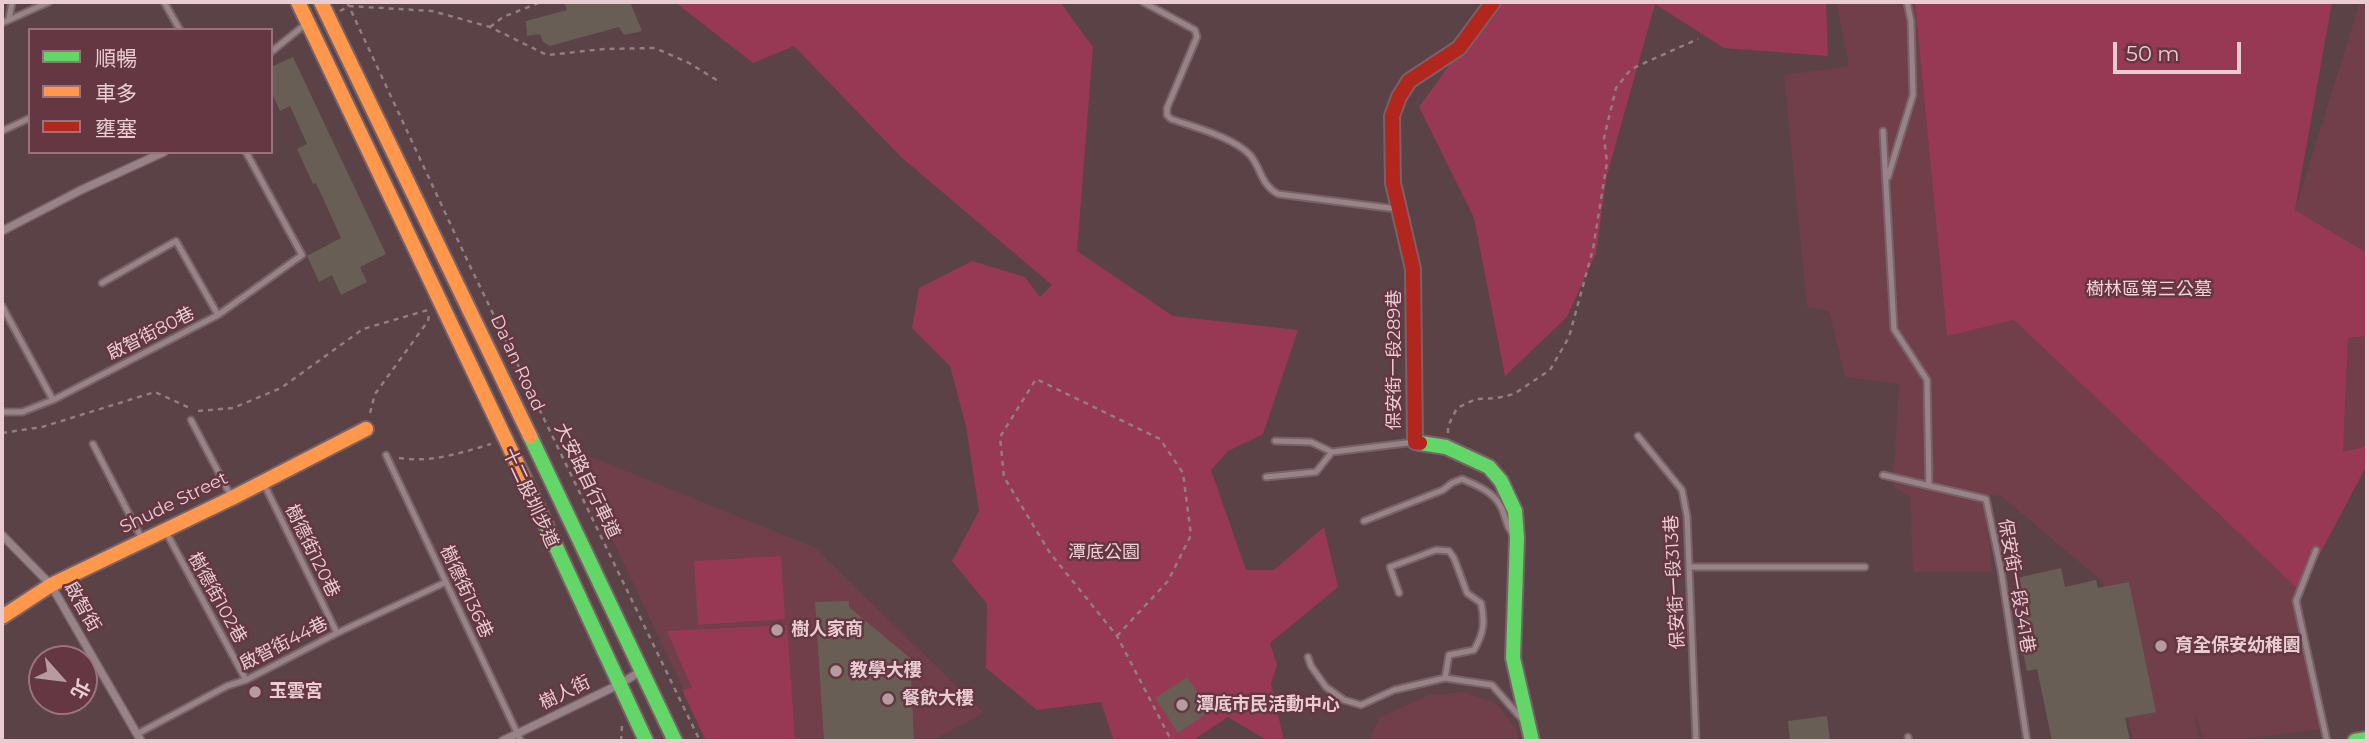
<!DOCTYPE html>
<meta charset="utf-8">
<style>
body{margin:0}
#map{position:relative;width:2369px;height:743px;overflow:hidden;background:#5a4247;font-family:Montserrat,"Noto Sans TC",sans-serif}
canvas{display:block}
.frame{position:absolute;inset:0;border:4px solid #e8ccd1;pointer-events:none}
.legend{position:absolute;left:28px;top:28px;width:245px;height:126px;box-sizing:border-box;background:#643742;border:2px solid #99737b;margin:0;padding:9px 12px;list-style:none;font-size:21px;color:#e8ccd1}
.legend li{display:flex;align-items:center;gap:14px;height:35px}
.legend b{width:35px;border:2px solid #99737b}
.north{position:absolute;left:28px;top:645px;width:70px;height:70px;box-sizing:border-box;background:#643742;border:2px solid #99737b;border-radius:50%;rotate:118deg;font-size:19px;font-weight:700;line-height:28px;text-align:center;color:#e8ccd1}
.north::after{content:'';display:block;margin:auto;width:24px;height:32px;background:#b69ca1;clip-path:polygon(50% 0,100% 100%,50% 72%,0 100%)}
.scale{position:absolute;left:2113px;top:42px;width:128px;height:32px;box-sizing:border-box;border:4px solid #e8ccd1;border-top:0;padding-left:9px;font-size:21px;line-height:24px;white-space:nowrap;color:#e8ccd1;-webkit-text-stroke:5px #643742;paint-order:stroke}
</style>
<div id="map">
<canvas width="2369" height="743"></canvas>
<div class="frame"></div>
<ul class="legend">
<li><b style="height:9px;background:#63d668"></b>順暢</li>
<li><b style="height:9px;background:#ff974d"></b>車多</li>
<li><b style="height:9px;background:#b3261e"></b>壅塞</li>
</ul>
<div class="north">北</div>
<div class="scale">50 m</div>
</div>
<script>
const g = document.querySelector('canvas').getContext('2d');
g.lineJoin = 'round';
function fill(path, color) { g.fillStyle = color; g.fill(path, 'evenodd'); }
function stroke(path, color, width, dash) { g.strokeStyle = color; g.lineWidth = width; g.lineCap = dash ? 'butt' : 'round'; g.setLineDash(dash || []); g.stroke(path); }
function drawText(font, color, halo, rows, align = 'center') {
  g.font = font + ' Montserrat,"Noto Sans TC",sans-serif'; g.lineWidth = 5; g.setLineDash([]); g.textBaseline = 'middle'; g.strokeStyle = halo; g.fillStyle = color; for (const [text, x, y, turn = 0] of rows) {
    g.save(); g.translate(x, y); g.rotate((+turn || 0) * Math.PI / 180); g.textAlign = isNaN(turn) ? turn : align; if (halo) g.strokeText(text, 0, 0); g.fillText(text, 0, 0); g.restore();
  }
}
fill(new Path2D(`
 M1836,2H1915L1947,335L2014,320L2300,591L2322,729L2229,741H2204L2193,707L2200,741H2133L2103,582L2001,496L1984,495L1992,572H1913L1910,497L1893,486L1899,384L1845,377L1829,311L1807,307L1784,75L1849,66Z
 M2360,2H2367V253L2295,210Z
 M2367,336V446L2343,453L2348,338Z
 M569,448L814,547L984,713L931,741H708Z
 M1464,692L1496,703L1516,728L1519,741H1369L1379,718L1429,695Z`), '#703f4a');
fill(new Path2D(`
 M675,2H1060L1093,47L1077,251L1173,316L1298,330L1263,434L1228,451L1211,470L1246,570H1274L1324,527L1338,587L1270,643L1277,665L1271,683L1284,741H1268L1228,717L1192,741H1114L1101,702L1037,710L986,668L987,604L952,561L979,511L966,426L950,366L912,328L919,288L972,261L1025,277L1040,297L1052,285L901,157L794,46L753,63Z
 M1495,2H1826L1828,56L1724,48L1655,4L1607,175L1596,253L1567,317L1505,376L1474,218L1419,107Z
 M1915,2H2332L2295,210L2367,253V336L2348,338L2343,452L2367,446V465L2300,591L2014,320L1947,336Z
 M781,556L785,619L698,625L694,561Z
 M787,625L795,741H706L682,690L692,688L667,631Z`), '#973955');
fill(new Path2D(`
 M564,2H630L642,31L624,35L619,27L550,46L543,42L540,34L527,36L526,21L567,10Z
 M293,57L386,254L360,267L367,282L341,295L332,275L319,282L307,256L341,238L316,183L313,184L297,149L307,144L290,106L280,111L271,92V67Z
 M2061,568L2065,587L2096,580L2098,588L2129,582L2156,712L2125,718L2130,741H2052L2037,669L2027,671L2020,638L2029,633L2017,578Z
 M849,601V607L910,658L914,740L824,741L815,602Z
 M1187,677L1210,711L1178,733L1155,698Z
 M1827,716L1830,741H1790L1788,721Z`), '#685e56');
const lane = new Path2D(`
 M164,2L180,30
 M1143,2L1195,30L1197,37L1167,108V115L1171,119C1194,127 1233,137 1250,155C1262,169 1260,184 1278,194L1397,209
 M9,19L12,2
 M2,23L49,2
 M271,52L307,23
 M2,131L30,118
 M1883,131L1894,329L1927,380L1929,486
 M1888,177L1913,95L1911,21L1907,2
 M102,283L176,241L218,315
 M2,306L53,400
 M2,412H22L53,400L218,315L302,255L246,152
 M191,420L232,498
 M1638,436L1682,490L1687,516L1696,741
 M1275,441L1311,442L1332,452
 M93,444L142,539
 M386,455L521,741
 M1883,475L1986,499L2001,570L2027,741
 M1266,477L1316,472L1332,452L1415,442
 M263,482L337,633
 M1364,521L1443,490L1452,483L1462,479C1476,485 1492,491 1500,505C1506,515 1505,527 1515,536
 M166,532L246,680
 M2316,550L2296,601L2327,741
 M1690,567H1865
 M1399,593L1390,567L1436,550L1449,551L1454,558L1467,593L1481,603C1485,622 1484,633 1474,650L1449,655L1445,678
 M1308,657L1311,666L1326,687L1344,700L1361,705L1394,690L1445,678L1492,685L1522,719
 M137,734L227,686L246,680L337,633L446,582
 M1908,737L1909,741`);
const street = new Path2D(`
 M2,231L81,190L164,152
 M2,535L51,585L141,741
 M502,741L620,684L641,671`);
const fast = new Path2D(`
 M530,436L675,741
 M1420,443L1446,447L1489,467L1501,481L1515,511L1517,538L1513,658L1532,741
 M525,480L646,741
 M2355,741L2367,739`);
const slow = new Path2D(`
 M298,2L525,480
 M321,2L530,436
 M2,617L51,585L232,498L366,429`);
const jam = new Path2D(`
 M1420,443L1415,442L1413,269L1393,183L1392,116L1399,97L1409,81L1459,48L1493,2`);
stroke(lane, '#786267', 9);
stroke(street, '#786267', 10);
stroke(fast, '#786267', 18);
stroke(slow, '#786267', 18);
stroke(jam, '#786267', 18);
stroke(new Path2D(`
 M347,2L469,264L700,741
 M340,11L349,6L432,11L490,27L547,55L605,49L655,48L689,63L720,82
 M490,27L503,17L541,2
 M198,411L233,408L281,388L363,329L428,310
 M370,413L375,394L428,321L429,315
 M2,433L42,427L155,392L192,409
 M1448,433V426L1457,408L1476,399L1497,398L1514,394L1550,370L1569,337L1593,249L1607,162L1604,138L1616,88L1631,69L1698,39
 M399,458C432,463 460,453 491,444
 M1117,636L1168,581L1191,535L1183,473L1160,439L1036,379L1000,437L1004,477L1050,553L1117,636L1170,738L1169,741
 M621,741L622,726`), '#907e82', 2.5, [5, 5]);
stroke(lane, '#988488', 5);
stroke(street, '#988488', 7);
stroke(fast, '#63d668', 14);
stroke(slow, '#ff974d', 14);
stroke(jam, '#b3261e', 14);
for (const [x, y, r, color] of [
 [777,630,7,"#b69ca1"],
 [2161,646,7,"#b69ca1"],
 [836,671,7,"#b69ca1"],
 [255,692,7,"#b69ca1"],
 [888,699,7,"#b69ca1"],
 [1182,705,7,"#b69ca1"]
]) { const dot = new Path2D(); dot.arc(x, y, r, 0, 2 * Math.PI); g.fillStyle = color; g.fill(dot); stroke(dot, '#643742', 2.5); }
drawText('18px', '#f1d1d7', '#643742', [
 ["樹林區第三公墓",2149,290],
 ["潭底公園",1104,553]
]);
drawText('18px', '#e8ccd1', '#643742', [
 ["啟智街80巷",151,334,-27],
 ["保安街一段289巷",1395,360,-90],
 ["Da'an Road",517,363,65],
 ["大安路自行車道",587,481,64],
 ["十二股圳步道",530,498,65],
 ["Shude Street",174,503,-26],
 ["樹德街120巷",312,551,64],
 ["保安街一段313巷",1675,582,-93],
 ["保安街一段341巷",2016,586,80],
 ["樹德街136巷",466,592,65],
 ["樹德街102巷",217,598,61],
 ["啟智街",82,607,60],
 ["啟智街44巷",284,644,-27],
 ["樹人街",565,693,-26]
]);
drawText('bold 18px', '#e8ccd1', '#643742', [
 ["樹人家商",791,630],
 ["育全保安幼稚園",2175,646],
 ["教學大樓",850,671],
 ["玉雲宮",269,692],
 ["餐飲大樓",902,699],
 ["潭底市民活動中心",1196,705]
], 'left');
</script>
